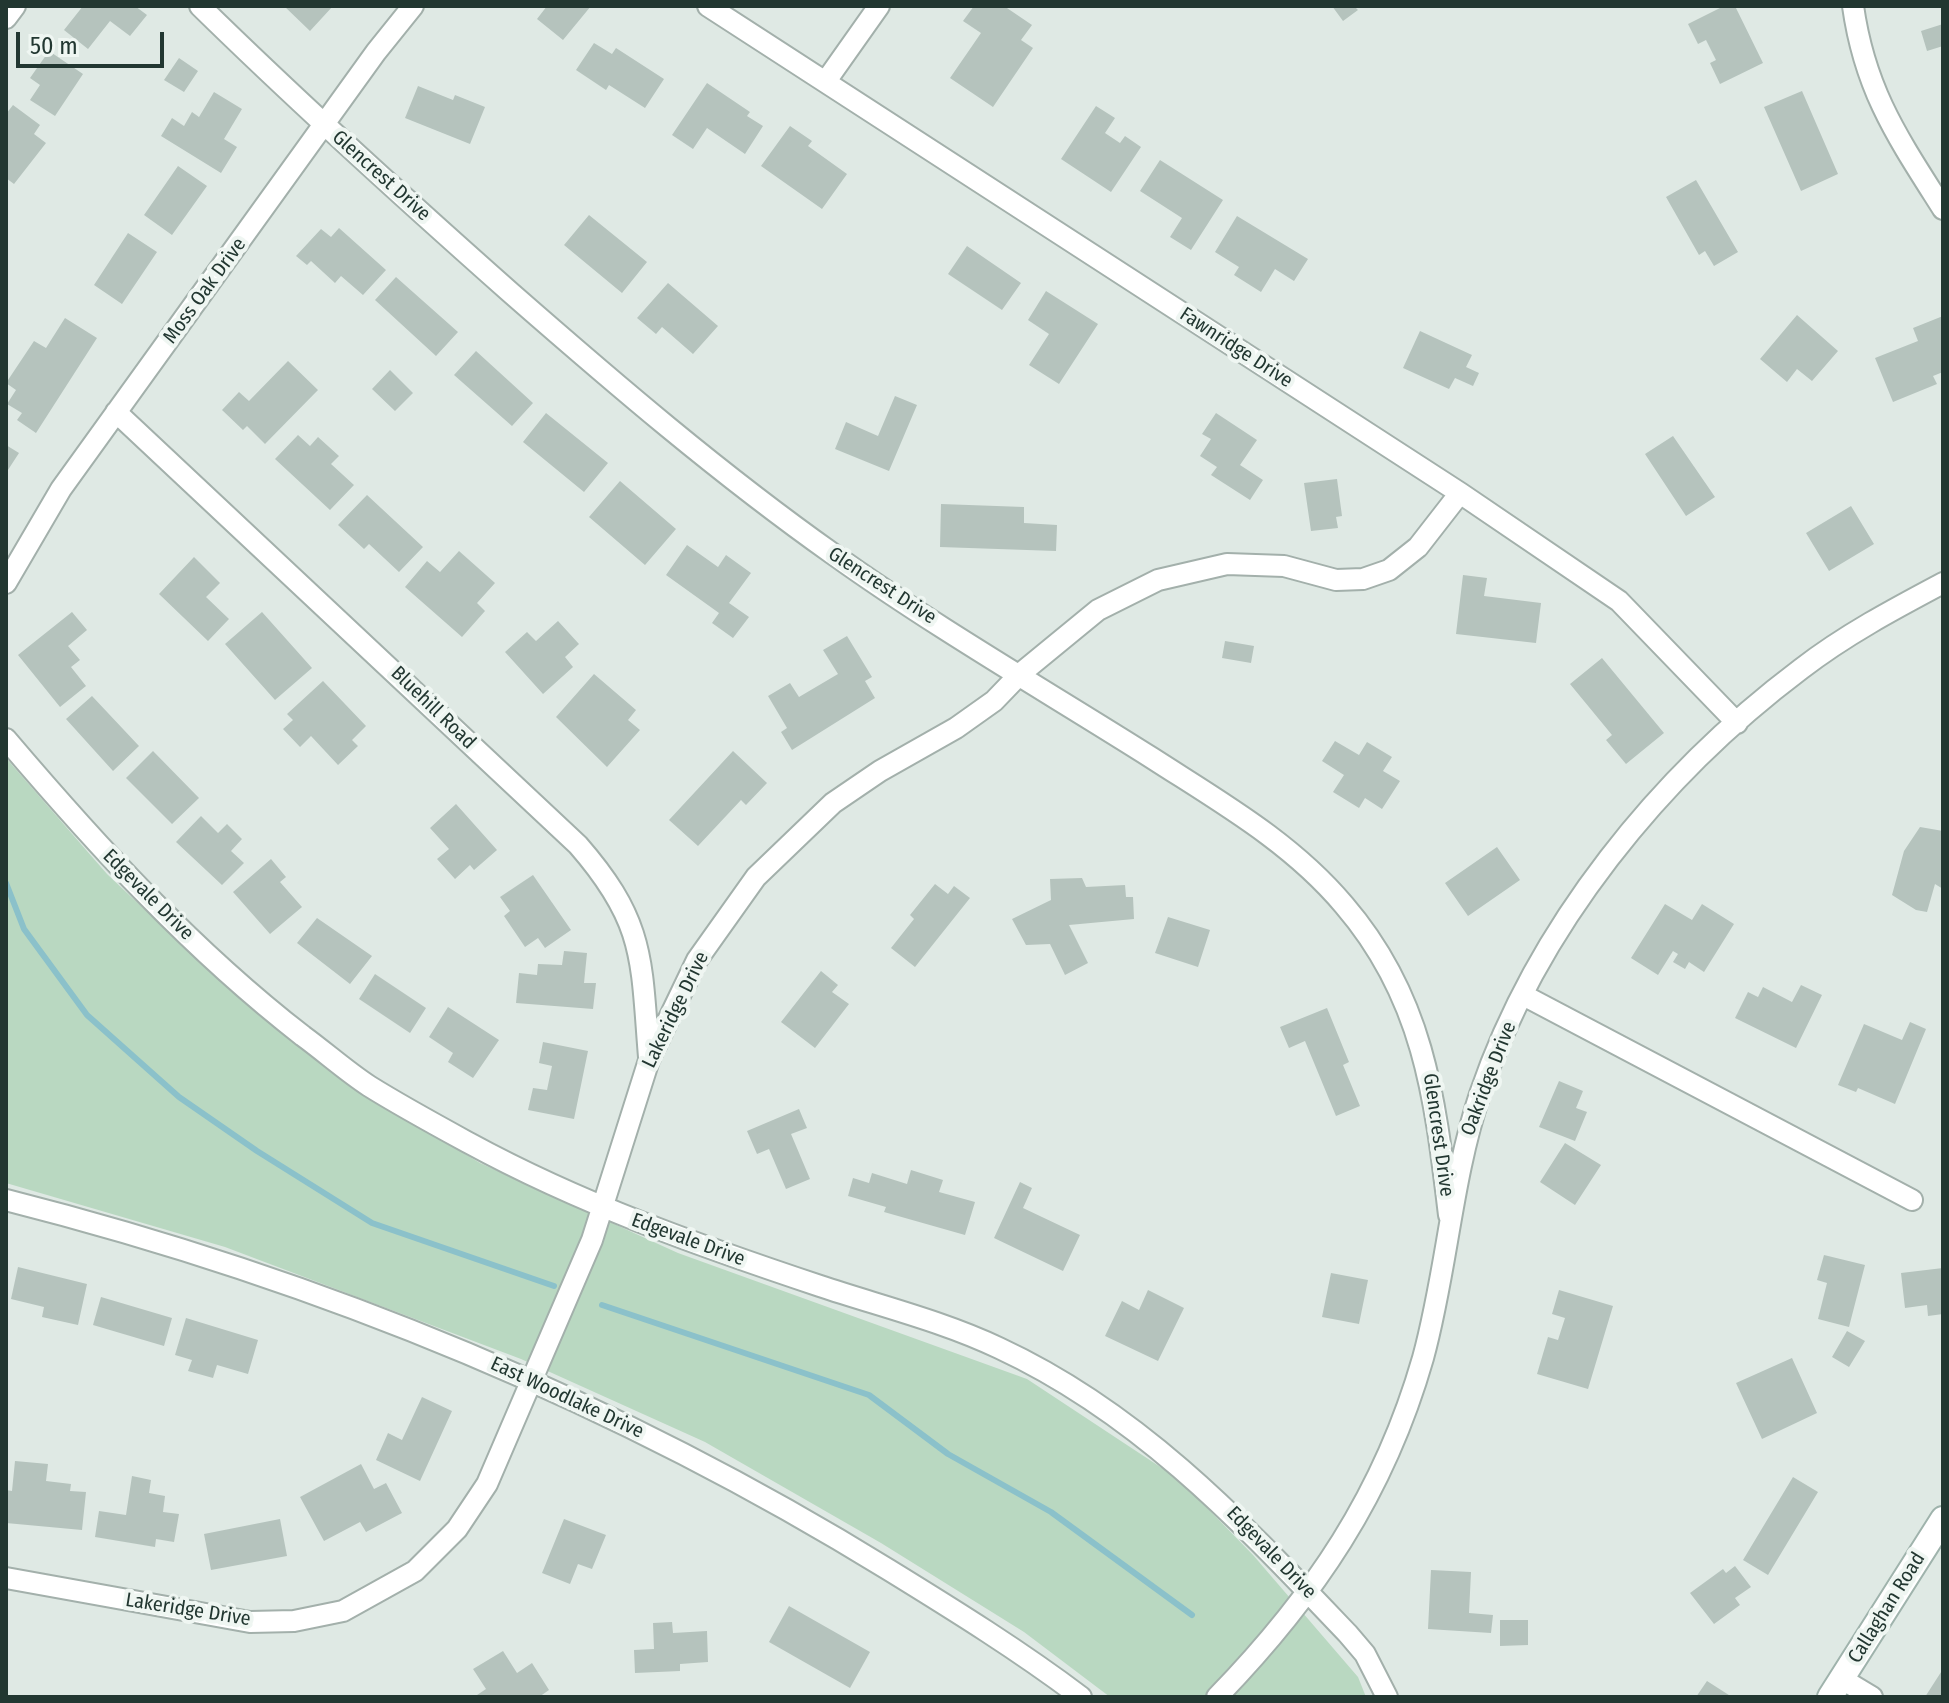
<!DOCTYPE html>
<style>
body{margin:0}
#map{position:relative;width:1949px;height:1703px;overflow:hidden;background:#dfe9e4;font-family:"Fira Sans Condensed",sans-serif}
canvas{display:block}
.frame{position:absolute;inset:0;border:8px solid #223731;pointer-events:none}
.scale{position:absolute;left:16px;top:32px;width:148px;height:36px;box-sizing:border-box;border:4px solid #223731;border-top:0;padding-left:10px;font-size:24px;line-height:28px;white-space:nowrap;color:#223731;-webkit-text-stroke:6px #eff6f2;paint-order:stroke}
</style>
<div id="map">
<canvas width="1949" height="1703"></canvas>
<div class="frame"></div>
<div class="scale">50 m</div>
</div>
<script>
const g = document.querySelector('canvas').getContext('2d');
g.lineJoin = 'round';
function fill(path, color) { g.fillStyle = color; g.fill(path, 'evenodd'); }
function stroke(path, color, width, dash) { g.strokeStyle = color; g.lineWidth = width; g.lineCap = dash ? 'butt' : 'round'; g.setLineDash(dash || []); g.stroke(path); }
function drawText(font, color, halo, rows, align = 'center') {
  g.font = font + ' "Fira Sans Condensed",sans-serif'; g.lineWidth = 8; g.setLineDash([]); g.textBaseline = 'middle'; g.strokeStyle = halo; g.fillStyle = color; for (const [text, x, y, turn = 0] of rows) {
    g.save(); g.translate(x, y); g.rotate((+turn || 0) * Math.PI / 180); g.textAlign = isNaN(turn) ? turn : align; if (halo) g.strokeText(text, 0, 0); g.fillText(text, 0, 0); g.restore();
  }
}
fill(new Path2D(`
 M6,758L107,874L214,975L340,1079L480,1163L678,1253L1027,1379L1180,1480L1253,1555L1358,1677L1366,1697H1110L1024,1632L881,1543L705,1442L521,1359L225,1247L6,1183Z`), '#b9d8c1');
stroke(new Path2D(`
 M6,883L24,929L87,1015L179,1097L257,1151L372,1223L554,1286
 M602,1305L869,1395L948,1454L1051,1512L1192,1615`), '#8bc1ca', 6);
fill(new Path2D(`
 M83,6H135L147,15L130,36L110,21L88,49L64,30Z
 M284,6H333L310,31Z
 M547,6H591L563,40L537,19Z
 M974,6H1004L1032,25L1021,40L1033,48L993,107L950,78L981,33L963,21Z
 M1332,6H1354L1358,10L1343,21Z
 M1724,6H1735L1763,63L1720,84L1710,63L1716,60L1706,40L1698,44L1688,24Z
 M1943,24V46L1927,51L1921,31Z
 M594,43L612,54L616,48L664,79L645,108L609,85L606,90L576,70Z
 M49,51L83,74L55,116L30,100L40,85L30,78Z
 M179,58L198,71L184,92L164,80Z
 M707,83L750,112L747,116L763,126L745,154L707,128L693,149L672,135Z
 M418,86L453,100L455,95L485,107L470,144L405,118Z
 M1802,91L1838,174L1801,191L1764,107Z
 M214,92L242,109L224,139L237,147L221,173L161,136L172,118L184,126L192,112L199,117Z
 M13,105L40,125L34,134L46,143L14,184L6,178V114Z
 M1096,106L1115,118L1105,133L1120,143L1125,136L1141,147L1111,192L1061,159Z
 M790,126L812,141L808,146L847,174L822,209L761,166Z
 M1160,160L1223,200L1191,250L1170,237L1182,218L1140,191Z
 M178,166L207,186L172,235L144,215Z
 M1696,180L1738,252L1714,266L1705,251L1699,255L1666,197Z
 M589,215L647,262L622,293L564,245Z
 M1237,216L1308,259L1294,281L1275,269L1261,292L1234,275L1239,267L1215,252Z
 M339,228L386,270L363,295L341,276L335,283L311,261L307,265L296,256L321,229L331,237Z
 M128,233L157,252L122,304L94,285Z
 M967,246L1021,283L1002,310L948,274Z
 M396,277L458,332L436,356L375,300Z
 M668,283L718,326L693,354L662,327L656,334L637,318Z
 M1046,291L1098,324L1059,384L1029,365L1049,334L1028,320Z
 M1797,315L1838,351L1812,381L1797,369L1787,382L1760,359Z
 M1943,316V372L1933,376L1937,384L1893,402L1875,358L1918,341L1913,328Z
 M65,318L97,338L36,433L17,420L22,413L7,404L16,390L6,383L34,341L46,348Z
 M1420,331L1472,355L1466,367L1479,373L1473,386L1455,378L1449,389L1403,368Z
 M476,351L533,403L512,426L454,375Z
 M288,361L318,390L265,444L247,426L243,430L222,410L239,392L249,401Z
 M390,370L413,393L395,411L372,389Z
 M895,396L917,405L889,471L835,449L846,422L878,436Z
 M546,413L608,463L584,492L523,442Z
 M1216,413L1257,440L1240,465L1263,480L1250,500L1211,475L1217,467L1200,456L1211,439L1202,434Z
 M298,435L310,446L318,437L339,456L331,464L354,485L330,510L275,459Z
 M1673,436L1715,497L1686,516L1645,454Z
 M6,445L19,453L6,473Z
 M1337,479L1342,516L1336,517L1338,528L1311,531L1304,483Z
 M620,481L676,529L645,565L589,517Z
 M367,495L423,547L399,572L369,544L364,549L338,525Z
 M941,504L1024,507V523L1057,525L1056,551L940,547Z
 M1851,506L1874,544L1829,571L1806,533Z
 M687,545L718,567L726,555L751,573L729,603L749,617L733,638L712,623L719,613L666,575Z
 M459,551L495,583L477,603L485,611L462,637L405,587L427,561L440,572Z
 M194,557L220,583L206,597L229,619L208,641L159,594Z
 M1463,575L1487,578L1484,596L1541,603L1536,643L1456,634Z
 M72,612L87,630L68,646L80,660L71,667L86,686L60,707L18,655Z
 M262,612L312,668L275,700L225,644Z
 M558,621L579,644L565,657L573,667L543,694L505,652L527,632L536,641Z
 M847,636L872,677L865,681L875,698L792,750L781,732L787,728L768,696L790,683L799,697L838,674L823,650Z
 M1225,641L1254,646L1251,663L1222,658Z
 M1602,658L1664,733L1626,764L1606,740L1612,735L1570,684Z
 M594,674L636,710L628,720L640,730L607,767L556,717Z
 M323,681L366,726L352,740L358,746L338,765L311,736L300,747L283,729L293,720L287,714Z
 M92,696L139,746L113,771L66,719Z
 M1335,741L1359,755L1367,742L1392,757L1383,771L1400,781L1382,809L1365,798L1359,808L1333,792L1344,775L1322,761Z
 M153,751L199,798L172,824L126,778Z
 M733,751L767,783L746,805L741,800L698,846L669,820Z
 M456,804L497,850L474,870L470,865L455,879L437,859L449,849L430,828Z
 M201,816L218,833L227,824L242,839L231,851L244,863L222,885L176,842Z
 M1920,827L1943,831V889L1935,884L1927,912L1916,910L1892,895L1904,851Z
 M1497,847L1520,880L1468,916L1445,883Z
 M271,859L286,877L280,882L302,907L270,934L233,892Z
 M533,875L571,930L545,948L538,938L525,947L504,916L510,911L500,897Z
 M1082,878L1086,887L1125,885L1126,897H1133L1134,919L1069,925L1088,963L1065,975L1050,944L1026,945L1012,919L1051,900L1050,879Z
 M935,884L948,894L954,886L970,898L915,967L891,948L914,919L910,915Z
 M1665,904L1692,920L1702,904L1734,924L1704,972L1689,962L1685,969L1673,962L1678,954L1673,951L1658,975L1631,958Z
 M1168,917L1210,930L1198,967L1155,953Z
 M317,918L372,956L350,984L297,943Z
 M564,951L587,953L584,983H596L593,1009L516,1003L519,973L537,975L538,964L562,965Z
 M821,971L838,985L832,992L849,1004L815,1048L781,1022Z
 M375,974L426,1008L410,1033L359,999Z
 M1801,985L1822,995L1796,1048L1735,1018L1748,992L1758,997L1763,987L1792,1002Z
 M448,1007L499,1040L473,1078L448,1062L453,1053L429,1037Z
 M1327,1008L1349,1062L1343,1065L1360,1106L1336,1116L1305,1041L1289,1048L1280,1027Z
 M1910,1022L1926,1029L1895,1104L1858,1088L1856,1092L1838,1085L1864,1024L1902,1040Z
 M543,1042L588,1051L574,1119L528,1110L533,1088L547,1090L552,1066L539,1063Z
 M1559,1081L1583,1091L1576,1108L1587,1112L1575,1141L1539,1127Z
 M799,1109L807,1128L791,1134L810,1179L786,1189L769,1149L757,1154L747,1131Z
 M1565,1143L1601,1165L1575,1205L1540,1182Z
 M911,1170L943,1180L939,1192L975,1202L965,1235L884,1212L886,1207L848,1196L853,1178L869,1183L872,1173L907,1184Z
 M1020,1182L1032,1188L1023,1208L1080,1235L1063,1271L994,1238Z
 M1824,1255L1865,1265L1849,1327L1818,1319L1827,1283L1817,1280Z
 M18,1267L87,1284L78,1325L42,1317L44,1307L11,1299Z
 M1943,1268V1314L1928,1316L1927,1305L1905,1308L1901,1273Z
 M1331,1273L1368,1280L1359,1324L1322,1317Z
 M1148,1290L1184,1308L1158,1361L1105,1336L1122,1301L1139,1310Z
 M1559,1290L1613,1306L1588,1389L1537,1374L1548,1337L1558,1340L1565,1318L1552,1314Z
 M101,1297L172,1318L164,1346L93,1325Z
 M186,1318L258,1340L248,1374L217,1365L213,1378L188,1371L192,1360L175,1355Z
 M1847,1331L1865,1341L1849,1367L1832,1357Z
 M1792,1358L1817,1413L1762,1439L1736,1383Z
 M422,1397L452,1411L420,1481L376,1460L388,1433L402,1440Z
 M15,1461L48,1464L46,1481L71,1484L70,1491L86,1492L82,1530L6,1523V1490L12,1491Z
 M361,1464L374,1489L386,1483L402,1513L366,1532L360,1522L324,1541L300,1497Z
 M132,1476L151,1480L149,1493L165,1496L163,1512L179,1514L174,1542L156,1539L155,1547L95,1537L99,1511L126,1515Z
 M1793,1477L1818,1492L1768,1575L1743,1560Z
 M280,1519L287,1556L211,1570L204,1534Z
 M564,1519L606,1535L592,1569L578,1564L570,1584L542,1573Z
 M1735,1566L1751,1587L1735,1598L1740,1605L1714,1624L1690,1593L1723,1569L1726,1573Z
 M1431,1570L1471,1572L1469,1613L1493,1615L1491,1633L1428,1629Z
 M789,1606L870,1652L850,1688L769,1642Z
 M1500,1620H1528V1645L1500,1646Z
 M672,1622L673,1633L707,1631L708,1662L680,1664V1671L635,1673L634,1650L654,1649L653,1623Z
 M503,1651L517,1673L532,1663L549,1690L539,1697H474L486,1689L473,1669Z
 M1943,1669V1697H1925Z
 M1707,1681L1732,1697H1696Z`), '#b5c3bd');
const minor = new Path2D(`
 M200,6C301,105 405,199 511,293C615,384 720,474 833,554C935,627 1046,691 1152,758C1220,802 1291,842 1344,905C1424,998 1435,1098 1449,1215
 M708,6L1460,493L1619,601L1737,723
 M1853,6C1865,91 1898,138 1943,209
 M6,18L15,6
 M826,81L879,6
 M116,412L578,845C646,923 641,960 649,1057
 M6,583L61,489L376,52L413,6
 M6,739C97,846 192,950 303,1036C325,1052 346,1071 369,1086C401,1106 436,1125 469,1143C581,1204 700,1246 820,1286C880,1306 942,1321 999,1348C1141,1414 1242,1523 1348,1634L1365,1654L1387,1697
 M1523,995L1912,1200
 M6,1200C318,1279 615,1401 889,1570C954,1610 1020,1651 1081,1697
 M6,1578L250,1622L294,1621L343,1611L415,1571L457,1529L487,1484L592,1240L649,1060L697,960L756,877L833,803L880,771L956,728L994,701L1020,674L1098,610L1158,580L1227,564L1284,566L1336,580L1363,579L1389,570L1418,547L1460,493
 M1842,1679L1872,1697
 M1217,1697C1314,1597 1384,1494 1423,1358C1447,1271 1451,1181 1480,1094C1537,926 1660,775 1801,669C1845,635 1894,609 1943,583`);
const secondary = new Path2D(`
 M1830,1697L1943,1519`);
stroke(minor, '#a3b0ab', 24);
stroke(secondary, '#9fb3ac', 28);
stroke(minor, '#fff', 20);
stroke(secondary, '#fff', 24);
drawText('20px', '#223731', '#eff6f2', [
 ["Glencrest Drive",381,176,42],
 ["Moss Oak Drive",205,291,-54],
 ["Fawnridge Drive",1236,348,33],
 ["Glencrest Drive",882,586,33],
 ["Bluehill Road",433,708,44],
 ["Edgevale Drive",148,895,45],
 ["Lakeridge Drive",676,1010,-64],
 ["Oakridge Drive",1489,1079,-69],
 ["Glencrest Drive",1438,1135,82],
 ["Edgevale Drive",688,1240,20],
 ["East Woodlake Drive",567,1398,25],
 ["Edgevale Drive",1271,1553,46],
 ["Callaghan Road",1887,1608,-58],
 ["Lakeridge Drive",188,1610,9]
]);
</script>
